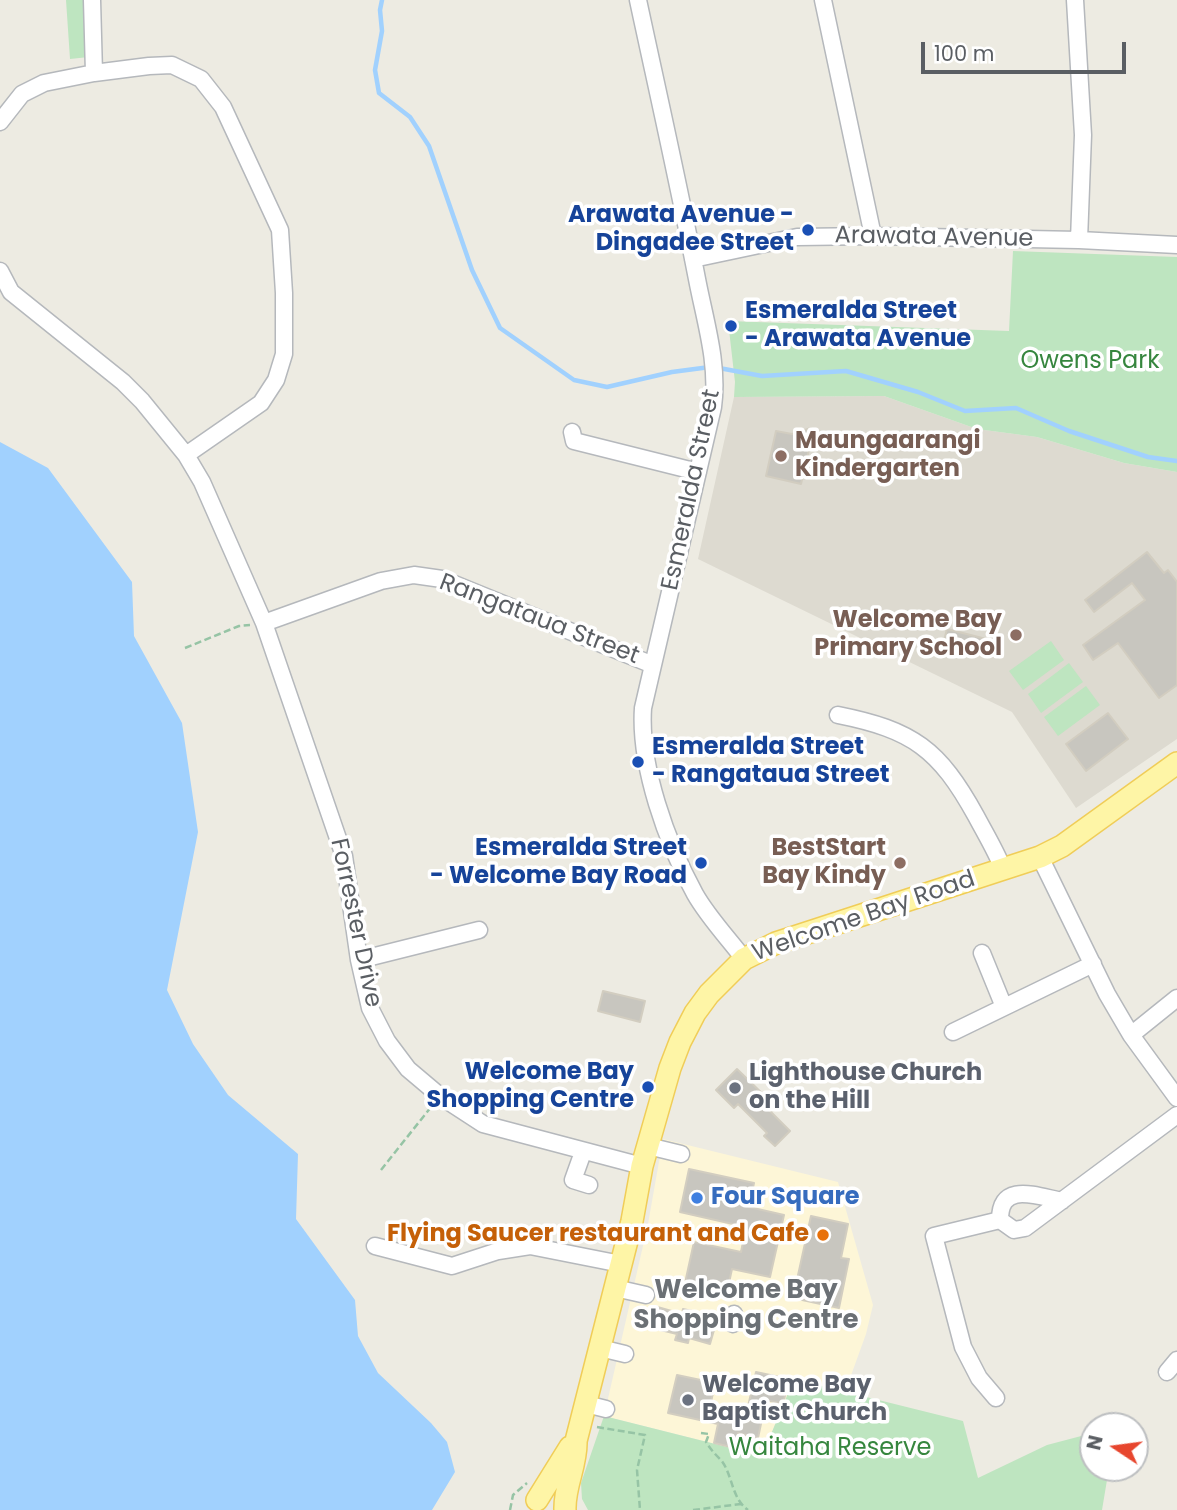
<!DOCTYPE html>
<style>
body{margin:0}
#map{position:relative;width:1177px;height:1510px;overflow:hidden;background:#edebe2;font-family:Poppins,sans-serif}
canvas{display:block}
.north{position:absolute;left:1079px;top:1412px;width:70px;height:70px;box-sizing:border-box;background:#fff;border:2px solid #bdbfc1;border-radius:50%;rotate:283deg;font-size:19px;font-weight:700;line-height:28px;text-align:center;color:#5a5e63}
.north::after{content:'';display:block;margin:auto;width:24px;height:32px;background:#e7462e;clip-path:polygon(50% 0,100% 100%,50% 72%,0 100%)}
.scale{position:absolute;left:921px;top:42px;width:205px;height:32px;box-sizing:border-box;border:4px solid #5a5e63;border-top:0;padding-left:9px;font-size:21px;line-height:24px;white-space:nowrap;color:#5a5e63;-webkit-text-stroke:5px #fff;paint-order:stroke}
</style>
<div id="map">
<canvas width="1177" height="1510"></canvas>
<div class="north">N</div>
<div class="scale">100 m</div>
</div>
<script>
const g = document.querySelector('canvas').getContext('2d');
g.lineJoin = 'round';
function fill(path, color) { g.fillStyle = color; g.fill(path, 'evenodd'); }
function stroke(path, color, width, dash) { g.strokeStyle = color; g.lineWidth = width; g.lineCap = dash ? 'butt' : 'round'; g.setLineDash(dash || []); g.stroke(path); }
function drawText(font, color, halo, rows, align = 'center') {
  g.font = font + ' Poppins,sans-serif'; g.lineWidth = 7; g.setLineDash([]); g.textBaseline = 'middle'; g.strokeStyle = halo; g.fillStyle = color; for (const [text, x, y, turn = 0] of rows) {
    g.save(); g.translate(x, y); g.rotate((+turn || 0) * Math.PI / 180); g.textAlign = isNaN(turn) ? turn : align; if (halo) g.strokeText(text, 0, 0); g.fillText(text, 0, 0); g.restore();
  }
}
fill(new Path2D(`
 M663,1139L838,1182L873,1305L866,1334L845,1392L794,1379L769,1439L759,1455L604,1416L648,1224Z`), '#fdf6d7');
fill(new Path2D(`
 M884,396L977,429L1037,437L1124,463L1177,472V739L1076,808L1012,712L698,559L734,397Z`), '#dddad0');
fill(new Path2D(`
 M66,0H97L98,56L70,59Z
 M1013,251L1177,257V472L1124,463L1037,437L977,429L884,396L734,397L735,382L728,321L1009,331Z
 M1051,641L1064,660L1023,690L1009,671Z
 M1069,663L1083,682L1041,713L1028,694Z
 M1086,686L1100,705L1058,736L1044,717Z
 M794,1379L963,1421L978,1478L1047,1445L1085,1435L1093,1442V1468H1109L1102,1510H588L582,1499L581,1483L604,1416L759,1455L769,1439Z`), '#bee5c0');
fill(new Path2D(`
 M0,442L48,468L132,582L134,636L182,723L198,832L167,990L193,1044L228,1095L298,1154L296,1219L355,1300L358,1336L378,1373L431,1423L447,1442L455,1472L432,1510H0Z`), '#a1d1fe');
stroke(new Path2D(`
 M382,0L380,10L382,31L375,70L379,93L410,117L429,146L472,270L500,328L574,380L607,387L672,372L710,367
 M719,368L762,376L846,371L918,392L965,411L1016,408L1069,431L1148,457L1177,461`), '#a1d1fe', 4.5);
const building = new Path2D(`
 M811,428V441L801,484L766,476L776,431L792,434Z
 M1147,552L1164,573L1168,570L1177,582V685L1159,698L1118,643L1093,660L1083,645L1145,600L1132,583L1094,612L1085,600Z
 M947,629L1002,643L998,658L943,644Z
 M1108,713L1128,739L1086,771L1066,744Z
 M603,991L645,1001L640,1022L598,1011Z
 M737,1069L769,1100L764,1105L790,1131L775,1146L764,1136L767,1133L738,1104L734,1108L716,1090Z
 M689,1169L754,1183L749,1207L784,1215L770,1277L732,1269L727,1292L685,1283L694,1242L741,1252L746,1227L680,1212Z
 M811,1216L848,1224L841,1258L849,1259L839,1308L793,1298Z
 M654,1306L682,1314L683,1309L701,1313L699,1319L716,1323L710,1344L689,1338L688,1343L675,1340L677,1334L648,1327Z
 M756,1372L789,1379L783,1404L766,1400L758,1438L738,1433L735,1448L714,1443L718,1424L668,1413L677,1375L715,1383L710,1407L746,1415Z`);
fill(building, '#c8c6bf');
stroke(building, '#d2cdc0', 2);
const minor = new Path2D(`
 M92,0L94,73
 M638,0C658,93 679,186 697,279C705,321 719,364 713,407L643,708C639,766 667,843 695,894C708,917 728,938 744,959
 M823,0L873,236
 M1075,0L1083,135L1079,240
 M0,122L22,94L44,83L94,73L149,66L172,65L201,79L223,107L280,230L284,293V354L276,380L261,403L186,455
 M693,259L797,237L873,236L1079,240L1177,245
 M0,271L11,292L123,382L142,401L186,455L202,482L264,623L344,856L359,960L370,1008L387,1041L408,1069L440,1096L483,1124L642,1166
 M572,432L574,441L698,472
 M264,623L381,581L414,575L442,579L653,665
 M838,715C913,730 939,749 976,816C985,833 996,851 1003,869
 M1040,857L1107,994L1131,1035L1177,1098
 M982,953L1004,1007
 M359,960L479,930
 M953,1032L1093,964
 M1131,1035L1177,998
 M648,1146L681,1154
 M583,1152L573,1180L589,1185
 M1062,1201C1036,1196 1000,1181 1000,1220L1014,1230L1025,1228L1177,1115
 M375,1246L452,1266L498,1251L530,1246L621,1264
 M615,1288L646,1295
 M733,1324L734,1314
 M600,1348L625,1354
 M1167,1372L1177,1360
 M996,1398L979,1378L963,1347L934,1236L1000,1220
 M586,1404L606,1409`);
const major = new Path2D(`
 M537,1500L570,1447
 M565,1510C564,1486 577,1465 576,1441L632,1221L642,1166L670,1068L680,1042L695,1013L709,994L744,959L776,943L1040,857L1062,846L1177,763`);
stroke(minor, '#b5b8bc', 19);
stroke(major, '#f0cd58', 24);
stroke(new Path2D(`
 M185,648L239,626L250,625
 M381,1170L431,1107
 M597,1427L645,1435L637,1470L640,1510
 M701,1433L709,1434L706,1442C711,1450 715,1454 721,1460C733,1475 731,1498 748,1510
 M510,1510L513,1495L527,1483
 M693,1510L741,1504`), '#96c4a5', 2.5, [7, 3.5]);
stroke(minor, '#fff', 16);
stroke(major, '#fef5a6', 21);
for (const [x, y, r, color] of [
 [808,230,7,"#1a4fb4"],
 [731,326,7,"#1a4fb4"],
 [781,456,7,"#8d6e63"],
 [1016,635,7,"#8d6e63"],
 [638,762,7,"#1a4fb4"],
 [701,863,7,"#1a4fb4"],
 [900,863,7,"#8d6e63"],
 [648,1087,7,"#1a4fb4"],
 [735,1088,7,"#6b7280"],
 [697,1198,7,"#3f7fe0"],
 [823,1235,7,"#e8710a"],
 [688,1400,7,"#6b7280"]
]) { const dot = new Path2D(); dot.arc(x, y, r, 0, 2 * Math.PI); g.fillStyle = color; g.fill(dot); stroke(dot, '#fff', 2.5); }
drawText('bold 24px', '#164399', '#fff', [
 ["Arawata Avenue -",794,216],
 ["Dingadee Street",794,244],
 ["Esmeralda Street",745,312,"left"],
 ["- Arawata Avenue",745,340,"left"],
 ["Esmeralda Street",652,748,"left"],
 ["- Rangataua Street",652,776,"left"],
 ["Esmeralda Street",687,849],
 ["- Welcome Bay Road",687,877],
 ["Welcome Bay",634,1073],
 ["Shopping Centre",634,1101]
], 'right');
drawText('24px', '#5a5e63', '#fff', [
 ["Arawata Avenue",934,238,1],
 ["Esmeralda Street",692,490,-78],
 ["Rangataua Street",539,620,21],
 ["Welcome Bay Road",864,917,-19],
 ["Forrester Drive",355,923,78]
]);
drawText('24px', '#36863e', '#fff', [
 ["Owens Park",1090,362],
 ["Waitaha Reserve",830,1449]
]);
drawText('bold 24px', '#785e54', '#fff', [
 ["Maungaarangi",795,442,"left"],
 ["Kindergarten",795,470,"left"],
 ["Welcome Bay",1002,621],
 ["Primary School",1002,649],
 ["BestStart",886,849],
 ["Bay Kindy",886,877]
], 'right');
drawText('bold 24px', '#5b616d', '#fff', [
 ["Lighthouse Church",749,1074],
 ["on the Hill",749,1102],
 ["Welcome Bay",702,1386],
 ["Baptist Church",702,1414]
], 'left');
drawText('bold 24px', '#366cbe', '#fff', [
 ["Four Square",711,1198]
], 'left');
drawText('bold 24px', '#c56008', '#fff', [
 ["Flying Saucer restaurant and Cafe",809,1235]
], 'right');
drawText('bold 26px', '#6b7075', '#fff', [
 ["Welcome Bay",746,1291],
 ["Shopping Centre",746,1321]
]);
</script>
